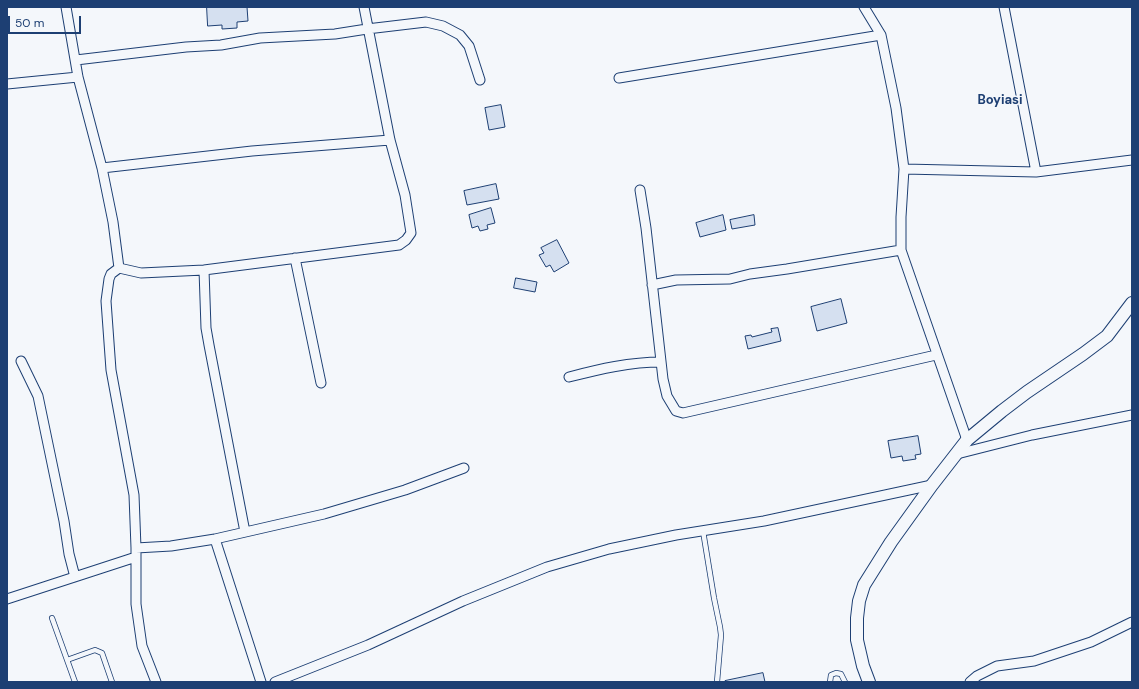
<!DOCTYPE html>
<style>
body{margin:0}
#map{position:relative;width:1139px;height:689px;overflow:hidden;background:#f4f7fb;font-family:"DM Sans",sans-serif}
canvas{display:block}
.frame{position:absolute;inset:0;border:8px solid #1d3f73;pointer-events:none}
.scale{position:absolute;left:8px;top:16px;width:73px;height:18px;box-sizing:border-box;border:2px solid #1d3f73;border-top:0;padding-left:5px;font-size:12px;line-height:14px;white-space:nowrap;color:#1d3f73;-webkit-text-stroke:3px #f4f7fb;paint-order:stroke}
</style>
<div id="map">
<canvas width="1139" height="689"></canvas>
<div class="frame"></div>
<div class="scale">50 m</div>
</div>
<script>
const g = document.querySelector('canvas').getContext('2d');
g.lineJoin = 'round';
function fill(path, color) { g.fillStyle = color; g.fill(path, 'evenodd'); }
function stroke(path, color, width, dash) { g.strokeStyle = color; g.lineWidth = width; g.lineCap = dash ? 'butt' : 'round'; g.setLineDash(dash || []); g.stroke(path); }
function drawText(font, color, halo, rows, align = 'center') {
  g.font = font + ' "DM Sans",sans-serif'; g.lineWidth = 3; g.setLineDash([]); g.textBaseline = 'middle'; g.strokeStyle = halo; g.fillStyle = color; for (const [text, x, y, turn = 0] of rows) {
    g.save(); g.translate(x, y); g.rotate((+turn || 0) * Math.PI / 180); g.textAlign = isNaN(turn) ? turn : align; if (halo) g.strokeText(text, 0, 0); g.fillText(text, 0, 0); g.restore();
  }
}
const building = new Path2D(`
 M207,7H247L248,21L237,22V28L222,29V25L208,26Z
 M501,105L505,127L489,130L485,108Z
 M496,184L499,199L467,205L464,191Z
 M491,208L495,223L487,225L488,229L480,231L478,226L472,228L469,215Z
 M723,215L726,230L700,237L696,223Z
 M754,215L755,225L732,229L730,220Z
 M557,240L569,263L554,272L550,265L546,267L539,255L544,253L541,248Z
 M516,278L537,282L535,292L514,288Z
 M841,299L847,323L817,331L811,307Z
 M778,328L781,341L748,349L745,336L751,335L752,337L772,332L771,329Z
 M918,436L921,454L915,455L916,459L903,461L902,456L891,458L888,441Z
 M763,673L765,682H725V681Z`);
fill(building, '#d5e0f0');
stroke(building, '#1d3f73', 1);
const lane = new Path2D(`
 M703,531L714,598L720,627L721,635L717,682
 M52,618L75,682
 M67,660L95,650L102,653L112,682
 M830,682L831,675L836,673L841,674L845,682`);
const street = new Path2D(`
 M66,7L78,77L102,168L113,222L119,268
 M864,7L881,35L896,108L904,169L901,217V250L967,440
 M1004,7L1036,172
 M76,60L186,47L221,45L260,38L335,34L367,29L426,22L443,26L460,35L469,46L480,80
 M619,78L881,35
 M7,84L78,77
 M102,168L252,151L390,140
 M904,169L1036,172L1132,160
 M640,190L646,228L663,379L667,396L676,411L683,413L936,355
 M295,258L321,383
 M119,268L141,273L204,270L399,245L406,240L411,233L405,195L390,140L364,7
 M119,268L111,274L109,279L106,301L111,370L134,495L136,548V604L142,646L156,682
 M204,270L206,328L209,345L245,532
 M652,285L676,280L730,279L750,274L787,269L901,250
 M21,361L38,396L64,521L69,554L75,577
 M569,377C600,369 630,362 661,362
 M957,454L1032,435L1132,415
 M215,539L261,682
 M136,548L171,546L215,539L324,514L405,490L464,468
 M7,599L136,557
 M275,682L368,645L463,601L547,567L609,549L676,535L764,521L932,485
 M970,682L977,676L997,666L1034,661L1091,642L1132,622`);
const secondary = new Path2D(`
 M869,682L863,666L857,640V618L859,601L864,585L891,542L932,485L967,440L1002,411L1027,392L1083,354L1107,336L1132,303`);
stroke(lane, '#1d3f73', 6);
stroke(street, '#1d3f73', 11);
stroke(secondary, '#1d3f73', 14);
stroke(lane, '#f4f7fb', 4.5);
stroke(street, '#f4f7fb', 9);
stroke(secondary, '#f4f7fb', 12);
drawText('bold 13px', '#1d3f73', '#f4f7fb', [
 ["Boyiasi",1000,101]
]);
</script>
